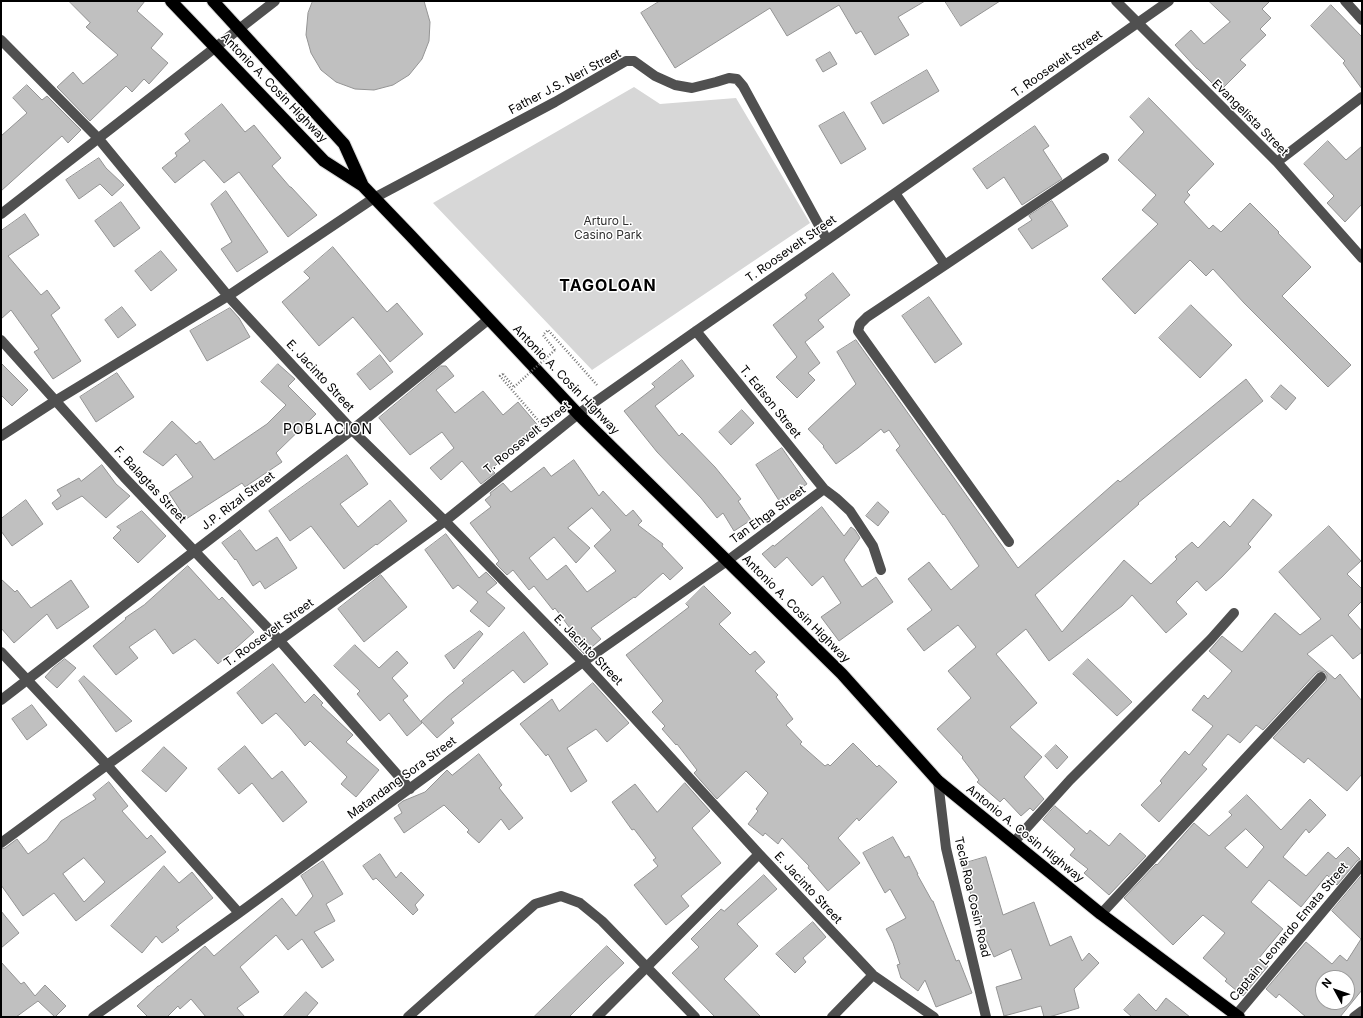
<!DOCTYPE html>
<style>
body{margin:0}
#map{position:relative;width:1363px;height:1018px;overflow:hidden;background:#fff;font-family:Inter,sans-serif}
canvas{display:block}
.frame{position:absolute;inset:0;border:2px solid #000;pointer-events:none}
.north{position:absolute;left:1315px;top:970px;width:40px;height:40px;box-sizing:border-box;background:#fff;border:1px solid #999;border-radius:50%;rotate:310deg;font-size:11px;font-weight:700;line-height:16px;text-align:center;color:#000}
.north::after{content:'';display:block;margin:auto;width:14px;height:18px;background:#000;clip-path:polygon(50% 0,100% 100%,50% 72%,0 100%)}
</style>
<div id="map">
<canvas width="1363" height="1018"></canvas>
<div class="frame"></div>
<div class="north">N</div>
</div>
<script>
const g = document.querySelector('canvas').getContext('2d');
g.lineJoin = 'round';
function fill(path, color) { g.fillStyle = color; g.fill(path, 'evenodd'); }
function stroke(path, color, width, dash) { g.strokeStyle = color; g.lineWidth = width; g.lineCap = dash ? 'butt' : 'round'; g.setLineDash(dash || []); g.stroke(path); }
function drawText(font, color, halo, rows, align = 'center') {
  g.font = font + ' Inter,sans-serif'; g.lineWidth = 3; g.setLineDash([]); g.textBaseline = 'middle'; g.strokeStyle = halo; g.fillStyle = color; for (const [text, x, y, turn = 0] of rows) {
    g.save(); g.translate(x, y); g.rotate((+turn || 0) * Math.PI / 180); g.textAlign = isNaN(turn) ? turn : align; if (halo) g.strokeText(text, 0, 0); g.fillText(text, 0, 0); g.restore();
  }
}
fill(new Path2D(`
 M634,87L660,104L736,98L810,223L592,370L433,203Z`), '#d7d7d7');
const building = new Path2D(`
 M69,1H145L137,11L163,34L151,48L168,63L149,84L144,79L132,92L126,86L90,121L57,87L73,72L83,84L118,55L86,27L90,23Z
 M313,1H424L430,22L429,41L422,59L409,75L393,85L374,90L355,89L336,82L321,70L311,53L306,35L308,13Z
 M660,1H925L898,17L909,35L875,55L861,31L856,34L839,5L787,36L770,8L675,68L641,13Z
 M945,1H1000L961,26Z
 M1209,1H1270L1262,9L1271,18L1260,29L1266,35L1240,60L1246,65L1220,91L1198,69H1197L1175,45L1191,30L1204,44L1230,22Z
 M1331,5L1362,37V89L1343,63L1345,61L1311,26Z
 M830,52L837,64L823,72L816,60Z
 M927,70L939,91L883,124L871,103Z
 M27,85L42,100L47,96L81,130L68,143L62,136L1,191V136L27,113L13,98Z
 M1149,98L1214,164L1187,192L1190,195L1184,202L1209,229L1213,225L1221,232L1250,203L1279,232L1278,233L1311,267L1282,296L1351,365L1328,387L1244,303L1213,269L1206,276L1190,260L1135,314L1102,279L1158,224L1142,210L1156,195L1118,160L1144,132L1130,117Z
 M222,104L245,132L254,125L281,158L272,166L290,187H291L317,215L288,237L239,172L224,183L204,160L175,183L162,168L177,156L175,153L190,141L185,134Z
 M844,112L866,149L841,164L819,126Z
 M1035,126L1049,146L1043,150L1062,179L1022,205L1004,177L987,189L973,169Z
 M1328,141L1346,160L1362,146V204L1345,222L1327,203L1334,196L1304,164Z
 M99,158L106,168L124,185L112,196L100,184L79,199L66,180Z
 M226,191L268,252L237,272L221,249L232,242L211,204Z
 M1052,201L1068,226L1032,249L1018,229L1032,220L1029,216Z
 M121,202L140,228L114,247L95,221Z
 M25,214L39,235L8,256L41,295L47,290L60,308L51,315L81,361L53,379L34,352L39,349L11,310L1,319V231Z
 M333,247L387,312L397,303L423,334L390,362L353,317L319,346L282,302L310,278L304,272Z
 M161,251L177,270L151,291L135,271Z
 M833,273L850,295L818,320L824,327L805,342L820,363L808,373L815,380L797,398L776,377L797,357L773,325L807,298L805,295Z
 M929,297L962,344L935,363L902,316Z
 M1191,305L1232,345L1200,378L1159,338Z
 M122,307L136,325L118,338L105,320Z
 M230,308L239,318L250,337L207,361L190,331Z
 M856,340L1018,568L1118,480L1120,482L1246,379L1263,401L1138,503L1139,504L1035,595L1062,632L1124,560L1151,584L1177,559L1175,557L1192,542L1198,548L1224,521L1230,527L1253,499L1272,515L1248,544L1251,547L1222,577L1206,591L1197,581L1176,602L1187,614L1166,633L1132,595L1122,606L1049,661L1026,629L996,654L1037,703L1010,727L1042,757L1024,777L1044,799L1033,811L1030,808L1021,816L1004,798L1000,802L977,782L979,780L962,758L963,757L937,729L971,698L948,671L976,647L958,625L924,651L907,629L932,610L908,579L929,562L951,590L979,566L944,514L943,515L896,450L900,446L889,430L884,433L881,429L858,448L836,464L823,447L824,446L808,429L856,384L837,352Z
 M380,355L393,372L370,390L357,374Z
 M682,360L694,376L655,406L679,436L682,433L715,467L741,499L738,501L751,520L734,531L723,513L717,518L701,498L657,452L624,411L655,387L652,384Z
 M1,363L28,390L12,406L1,395Z
 M278,364L295,379L288,386L316,414L276,453L282,462L245,487L242,483L186,519L169,493L193,477L176,454L163,466L143,452L172,421L196,444L200,441L214,460L267,424L286,405L261,382Z
 M441,366H446L454,376L436,390L455,413L483,391L503,415L518,402L540,428L491,469L495,473L481,484L462,461L441,480L430,468L454,448L442,432L410,455L379,418Z
 M117,373L134,397L96,422L80,397Z
 M1281,385L1296,398L1286,410L1271,397Z
 M742,410L754,423L731,445L719,432Z
 M782,448L807,484L780,502L756,465Z
 M347,455L368,484L340,504L358,527L390,500L407,521L377,545L376,544L344,569L311,526L290,541L269,511Z
 M574,460L599,496L603,491L626,516L633,510L642,521L638,525L663,544L662,546L683,568L670,580L663,573L635,598L634,597L591,628L601,639L584,654L570,639L575,635L555,608L553,610L534,586L529,590L513,570L507,575L496,564L499,561L470,523L491,507L485,500L491,495L490,493L503,483L511,492L544,467L551,476ZM592,508L611,530L594,546L616,571L587,592L566,565L547,580L529,558L554,537L576,563L590,548L568,528Z
 M102,465L116,484L130,496L106,518L82,496L57,510L52,503L61,496L57,490L79,478L81,481Z
 M26,500L43,524L12,546L1,531V519Z
 M878,502L889,512L878,526L866,516Z
 M822,507L844,536L851,527L855,530L860,538L844,560L862,587L876,577L893,602L839,641L821,617L841,603L823,576L812,586L787,557L775,568L762,554L773,545L774,546Z
 M142,511L166,536L138,563L113,538L121,530L117,527Z
 M1329,526L1361,561L1347,574L1362,589V601L1348,615L1362,631V652L1353,659L1332,635L1307,654L1335,679L1340,674L1362,701V774L1347,791L1308,758L1304,763L1273,738L1326,681L1327,675L1325,672L1319,671L1316,673L1263,730L1256,725L1240,743L1228,734L1202,765L1207,769L1159,822L1141,805L1162,783L1160,781L1185,751L1189,755L1213,726L1192,710L1204,695L1208,699L1232,671L1209,651L1222,636L1242,652L1275,613L1300,635L1321,619L1279,572Z
 M240,530L256,551L277,537L297,568L265,589L260,581L253,586L236,559L235,560L222,543Z
 M446,534L479,578L486,572L497,583L486,592L505,608L489,627L470,611L478,602L458,585L453,589L425,550Z
 M188,566L219,600L222,597L254,632L218,664L195,639L173,654L155,629L129,647L138,658L116,675L93,646L126,619L125,618L144,605Z
 M381,575L407,607L364,642L338,609Z
 M1,579L15,592L17,590L31,608L71,580L89,607L57,629L47,614L14,643L1,628Z
 M704,586L731,613L719,624L750,655L755,651L765,662L755,671L778,695L776,697L793,719L786,725L802,742L800,744L825,766L828,764L830,766L853,743L877,767L879,765L897,782L859,821L857,818L838,838L860,863L828,891L808,868L809,866L782,838L778,844L765,833L763,836L748,824L758,811L756,809L768,793L746,771L717,799L694,773L697,770L677,744L676,745L662,729L665,726L652,712L663,701L626,655L689,607L686,604Z
 M480,631L483,634L454,669L445,656Z
 M524,632L548,664L524,683L513,670L451,719L454,723L437,738L421,721L447,697L464,683L462,681Z
 M355,645L379,668L397,651L408,663L392,678L408,696L403,700L422,723L407,736L389,713L380,721L357,694L360,691L334,666Z
 M65,659L76,668L57,688L45,677L53,668Z
 M1088,659L1132,702L1117,716L1073,674Z
 M273,664L305,703L314,694L323,703L321,705L353,735L346,742L379,770L356,797L341,784L347,777L310,741L305,746L291,729L276,713L262,724L237,693Z
 M84,676L132,721L116,732L79,681Z
 M593,683L629,723L607,742L596,729L567,748L587,781L571,792L548,754L546,756L520,724L552,699L559,711Z
 M32,705L47,725L27,740L12,719Z
 M1056,745L1068,757L1057,769L1045,756Z
 M245,746L272,779L282,771L307,802L283,822L252,783L239,794L218,769Z
 M164,747L187,768L166,792L142,771Z
 M479,754L502,785L499,788L523,818L509,830L501,819L479,843L467,832L469,830L444,805L404,833L394,818L402,813L398,805L403,801L425,792L447,770L452,775Z
 M109,782L128,806L122,811L147,839L151,835L166,852L76,921L54,893L23,916L1,885V849L5,848L17,839L28,854L47,840L61,821L96,799L93,795ZM84,858L105,882L84,902L63,874Z
 M685,783L710,811L692,828L721,863L681,896L689,906L666,925L634,885L658,866L653,860L656,858L634,829L632,830L612,802L635,784L657,812Z
 M1247,795L1281,830L1310,799L1326,815L1309,833L1306,829L1283,857L1306,876L1328,852L1336,859L1348,847L1360,859L1357,861L1337,885L1327,875L1301,907L1269,880L1251,902L1283,929L1259,958L1268,966L1243,996L1225,981L1227,979L1203,958L1225,933L1203,915L1173,945L1124,898L1156,864L1157,865L1194,823L1209,836L1232,815L1229,812ZM1246,829L1264,847L1247,868L1225,848Z
 M1055,806L1087,834L1090,830L1109,846L1120,833L1146,856L1109,895L1084,873L1088,869L1070,855L1075,849L1043,820Z
 M893,837L905,858L909,856L918,874H917L932,901H933L956,961L959,960L972,993L936,1007L925,980L918,991L901,978L897,965L900,964L893,943L886,929L906,918L890,889L885,893L863,853Z
 M380,854L396,878L401,872L424,895L415,905L418,910L413,915L376,878L373,880L363,866Z
 M986,857L1003,915L1034,902L1050,946L1071,936L1082,961L1089,953L1099,963L1074,989L1079,1008L1049,1017H1044L1041,1006L1004,1016L996,987L1022,979L1011,949L994,957L980,926L962,864Z
 M323,861L343,894L326,904L335,921L314,932L334,960L322,968L302,939L288,950L276,935L240,967L259,992L237,1008L245,1017H206L191,999L180,1009L178,1006L167,1017H148L137,1006L158,986H159L205,946L214,956L282,898L296,916L313,896L301,876Z
 M164,866L179,883L192,872L213,898L176,927L179,930L162,943L156,936L142,953L111,926Z
 M764,875L777,889L737,924L758,946L724,979L761,1017H715L672,973L699,947L691,939L721,909L724,911Z
 M1362,875V990L1340,1017H1306L1279,994L1276,998L1266,989L1306,942L1332,964L1340,955L1347,961L1361,939L1332,911ZM1323,978H1347V1002H1323Z
 M1,911L19,933L1,948Z
 M813,922L826,937L803,958L806,962L795,973L776,954Z
 M607,946L624,963L605,981L569,1017H534Z
 M1,962L21,984L24,982L35,996L45,985L66,1006L55,1017L38,1001L16,1017H1Z
 M306,992L318,1003L306,1017H283Z
 M1139,994L1156,1011L1166,998L1190,1017H1132L1124,1010Z`);
fill(building, '#c0c0c0');
stroke(building, '#949494', 1);
const highway = new Path2D(`
 M171,1L324,161L363,186L411,236L578,414L842,674L938,781L1101,914L1239,1017
 M213,1L344,144L363,186`);
stroke(highway, '#dbdbdb', 14);
stroke(new Path2D(`
 M555,350L543,335L548,330L597,385
 M503,374L500,376L543,426
 M503,374L514,387`), '#727272', 2.5, [1, 2]);
stroke(new Path2D(`
 M1116,1L1277,162L1362,258
 M1345,1L1362,20
 M1,40L98,138L228,296L352,430L445,521L583,662L759,854L873,975L934,1017
 M1277,162L1362,97
 M895,193L945,265L867,317L860,324L858,331L1009,542
 M1,214L275,1
 M945,265L1104,158
 M696,331L824,489L836,498L850,511L873,546L881,570
 M1,340L124,477L280,641L410,789
 M1,436L55,401L228,296L374,198L555,102L626,61H634L655,76L675,85L692,88L716,82L729,78L737,79L743,86L827,240
 M1,652L107,765L239,913
 M1,700L352,430L489,319
 M938,781L946,848L986,1017
 M1,843L107,765L445,521L578,414L696,331L895,193L1169,1
 M1013,843L1070,780L1211,639L1234,613
 M1101,914L1321,677
 M1236,1015L1362,865
 M93,1017L239,913L583,662L727,561L824,489
 M408,1017L535,904L561,896L580,903L602,921L695,1017
 M597,1017L759,854
 M832,1017L873,975
 M1354,1017L1362,1011`), '#505050', 10);
stroke(highway, '#000', 12);
stroke(new Path2D(`
 M514,387L555,350`), '#727272', 2.5, [1, 2]);
drawText('12px', '#000', '#fff', [
 ["T. Roosevelt Street",1057,64,-35],
 ["Father J.S. Neri Street",565,82,-28],
 ["Antonio A. Cosin Highway",274,88,46],
 ["Evangelista Street",1250,118,45],
 ["T. Roosevelt Street",791,249,-35],
 ["E. Jacinto Street",320,376,47],
 ["Antonio A. Cosin Highway",566,380,46],
 ["T. Edison Street",770,402,51],
 ["T. Roosevelt Street",527,438,-39],
 ["F. Balagtas Street",150,485,47],
 ["J.P. Rizal Street",238,501,-37],
 ["Tan Ehga Street",768,515,-36],
 ["Antonio A. Cosin Highway",796,609,45],
 ["T. Roosevelt Street",269,633,-36],
 ["E. Jacinto Street",588,650,46],
 ["Matandang Sora Street",402,778,-36],
 ["Antonio A. Cosin Highway",1025,834,39],
 ["E. Jacinto Street",808,888,47],
 ["Tecla Roa Cosin Road",972,897,77],
 ["Captain Leonardo Emata Street",1289,932,-50]
]);
drawText('12px', '#2e2e2e', '#fff', [
 ["Arturo L.",608,221],
 ["Casino Park",608,235]
]);
g.letterSpacing = '1px';
drawText('14px', '#000', '#fff', [
 ["POBLACION",328,430]
]);
g.letterSpacing = '0px';
g.letterSpacing = '1px';
drawText('bold 16px', '#000', '#fff', [
 ["TAGOLOAN",608,286]
]);
g.letterSpacing = '0px';
</script>
